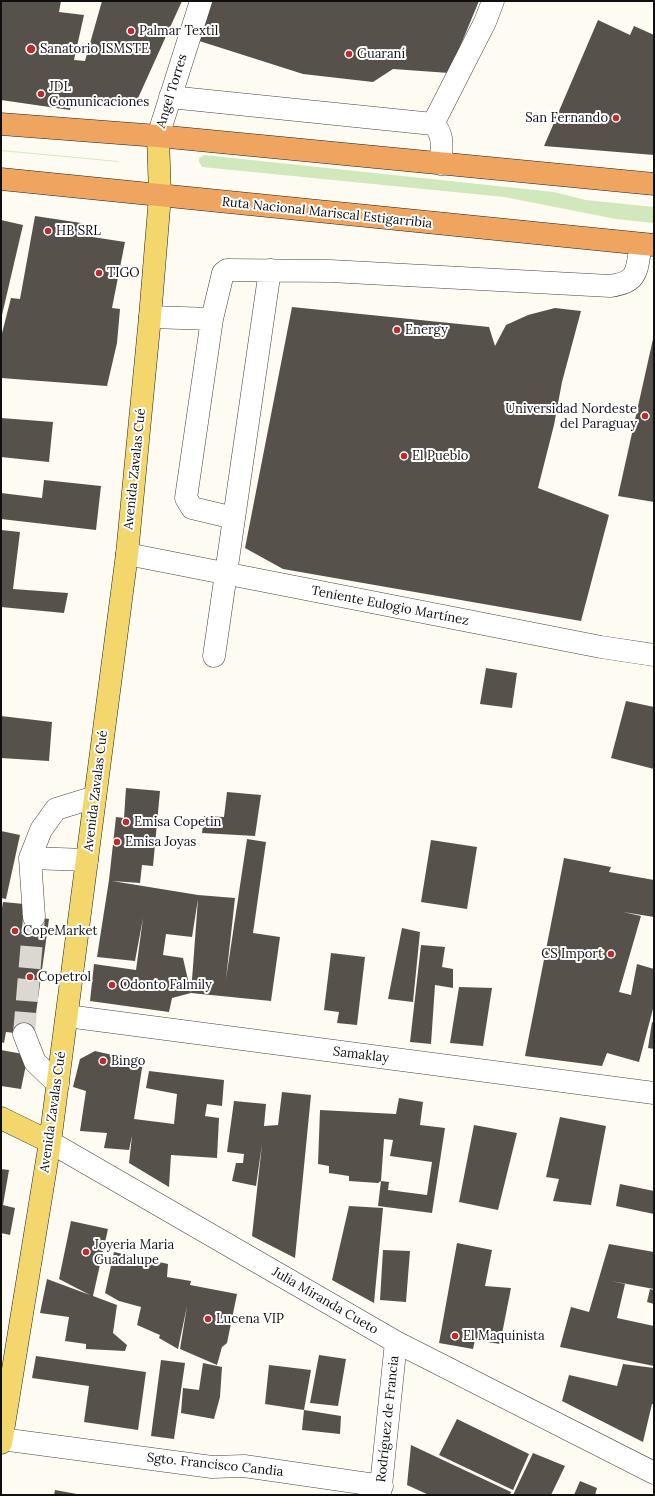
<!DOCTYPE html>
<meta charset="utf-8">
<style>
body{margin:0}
#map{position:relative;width:655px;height:1496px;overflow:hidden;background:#fefcf2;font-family:Lora,serif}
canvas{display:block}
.frame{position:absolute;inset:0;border:2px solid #0f0f0f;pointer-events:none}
</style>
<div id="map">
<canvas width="655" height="1496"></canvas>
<div class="frame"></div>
</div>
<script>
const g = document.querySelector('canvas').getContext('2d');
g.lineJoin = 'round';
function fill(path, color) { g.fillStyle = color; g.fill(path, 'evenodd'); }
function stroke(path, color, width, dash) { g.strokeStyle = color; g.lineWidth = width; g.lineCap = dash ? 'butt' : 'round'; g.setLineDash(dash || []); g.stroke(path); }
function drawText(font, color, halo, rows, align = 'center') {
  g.font = font + ' Lora,serif'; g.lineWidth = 4; g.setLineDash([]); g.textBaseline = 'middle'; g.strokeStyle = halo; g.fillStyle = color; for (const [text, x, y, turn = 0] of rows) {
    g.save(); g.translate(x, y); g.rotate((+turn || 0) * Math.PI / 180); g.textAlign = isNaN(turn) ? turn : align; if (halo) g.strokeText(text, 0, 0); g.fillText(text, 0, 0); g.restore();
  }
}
fill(new Path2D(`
 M1,150L118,161L119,162L1,151Z
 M204,155L554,192L586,200L654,207V223L616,219L504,197L202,167L199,162V158Z`), '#d1e8bc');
fill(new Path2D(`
 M2,1H61L59,12L84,15L74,60L85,61L102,1H182L134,107L72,97L70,110L1,100Z
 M207,1H479L449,73L393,69L373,82L303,74L193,39Z
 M598,20L630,35L634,26L654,35V155L544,146Z
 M35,216L88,224L86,236L125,242L112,308L120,309L117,343L107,386L1,378V337L11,298L20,299Z
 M1,220L23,225L2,315L1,314Z
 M292,307L489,327L495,346L506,325L528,315L555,308L581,311L562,382L554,425L538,488L609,515L581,621L283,569L245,548Z
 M653,339H654V502L618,496Z
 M1,418L53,422L49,462L1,457Z
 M44,480L101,486L96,530L1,519V493L42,498Z
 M1,530L20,532L13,589L68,593L64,613L1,607Z
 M486,668L517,673L512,708L480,704Z
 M626,701L654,707V769L611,758Z
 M1,716L52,722L49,761L1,758Z
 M126,788L160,791L153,866L142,865L140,883L112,881L198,895L235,898L226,979L247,839L266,842L253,933L280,937L271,1001L191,993L172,998L169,1012L90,1001L94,964L136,970L143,918L135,961L97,957L109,880L116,817L124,818ZM198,899L191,993L183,958L163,955L166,934L192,937Z
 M227,792L261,795L255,836L202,833L204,816L224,817Z
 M1,831L20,835L6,899L1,898Z
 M431,840L477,847L467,909L421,902Z
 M564,858L611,867L609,872L654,880V917L623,912L641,916L619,992L631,995L637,964L654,969V1005L639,1062L607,1053L602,1066L525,1056Z
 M3,902L24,904L22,915L49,919L33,1035L6,1032L4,1043L1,1042V914Z
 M402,928L420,932L413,1002L388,999Z
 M421,945L445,947L442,967L453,969V988L435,985L431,1044L410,1042Z
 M331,953L365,957L357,1025L337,1023L339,1012L324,1010Z
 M459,987L492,988L483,1046L450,1043Z
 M652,1022L654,1023V1049L648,1048Z
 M1,1050L28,1055L21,1089L1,1086Z
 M95,1051L143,1062L134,1119L174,1124L177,1094L146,1088L149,1071L224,1080L222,1106L207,1104L205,1116L219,1118L217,1158L171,1155L169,1187L129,1163L132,1136L129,1150L104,1148L107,1133L80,1131L86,1091L73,1087L80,1059Z
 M282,1092L311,1095L295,1258L252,1236L262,1144L256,1186L232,1181L236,1163H243L244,1154L227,1152L234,1101L266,1104L264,1126L278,1125Z
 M399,1098L423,1102L420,1125L445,1128L432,1213L378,1206L381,1181L389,1182L388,1190L427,1195L432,1162L390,1156L393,1140L384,1139L381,1181L378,1183L349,1181V1176L329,1173V1166L318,1164L320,1110L396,1114Z
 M560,1117L606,1126L591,1205L553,1201L559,1179L546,1177Z
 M474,1125L517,1133L498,1210L459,1202Z
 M1,1169L9,1170L3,1205L15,1208L10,1235L1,1233Z
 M620,1184L654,1191V1214L616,1206Z
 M349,1206L383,1208L374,1303L332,1280Z
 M71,1221L108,1229L93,1296L117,1305L113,1333L127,1345L125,1351L86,1349V1344L65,1341L69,1317L40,1313L47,1279L90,1295L59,1279Z
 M457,1243L492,1250L485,1286L511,1288L500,1344L475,1340L473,1349L439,1343Z
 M609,1244L654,1252V1289L611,1281L625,1284L617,1318L654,1326V1366L560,1347L571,1307L589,1312Z
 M383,1250L410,1251L406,1302L380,1300Z
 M114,1252L168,1264L167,1277L191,1281L190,1285L237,1294L227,1343L222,1347L217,1365L180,1349L187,1306L178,1349L159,1338L160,1335L137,1325L141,1307L119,1301L105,1293Z
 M650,1289L654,1290V1304L647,1302Z
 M319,1355L346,1359L338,1406L310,1403Z
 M36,1356L146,1372L138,1430L84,1422L89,1386L32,1378Z
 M161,1360L185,1363L174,1439L151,1436Z
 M203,1363L222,1367L220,1397L214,1419L181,1413L183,1388L199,1390Z
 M623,1364L654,1368V1404H652L643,1442L562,1401L569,1375L617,1386Z
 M269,1365L311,1370L304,1410L265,1404Z
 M304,1410L341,1416L340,1434L302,1430Z
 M457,1419L529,1454L513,1490L439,1455Z
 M411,1445L511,1492L510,1495H429L407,1485Z
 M533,1453L565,1466L551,1495H513Z
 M580,1481L597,1488L595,1495H574Z
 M55,1490L77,1494V1495H54Z`), '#57514c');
stroke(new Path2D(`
 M24,1034L34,917`), '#dad8d0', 22, [22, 11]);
const minor = new Path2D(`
 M170,97L433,124C445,134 441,149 441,164
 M433,124L485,22L493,1
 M158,136L201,1
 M150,317L212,319
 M234,518L192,508L186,498L212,319L223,273L227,270L330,271L610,286C640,282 636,270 641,244
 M127,554L601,647L654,655
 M214,656L270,270
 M30,858L87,860
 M34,917L30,858L41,830L56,809L95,797
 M67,1016L654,1093
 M24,1034L35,1062L58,1084
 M50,1142L396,1342L654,1473
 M1,1439L212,1467L244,1466L382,1486
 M380,1495L396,1342`);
const major = new Path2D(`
 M1,1118L50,1142
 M1,1443L50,1142L127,554L150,317L160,196L158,136`);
const highway = new Path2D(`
 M1,124L158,136L654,184
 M1,179L654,245`);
stroke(minor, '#424242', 23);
stroke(major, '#202020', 23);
stroke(highway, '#202020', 23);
stroke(minor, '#fff', 22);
stroke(major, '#f3d76d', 22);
stroke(highway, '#efa55f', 22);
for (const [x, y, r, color] of [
 [131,31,4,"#bb2b2e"],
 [31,49,5,"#bb2b2e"],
 [349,54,4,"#bb2b2e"],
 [41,94,4,"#bb2b2e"],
 [616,118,4,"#bb2b2e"],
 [48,231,4,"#bb2b2e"],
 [99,273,4,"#bb2b2e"],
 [397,330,4,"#bb2b2e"],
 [645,416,4,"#bb2b2e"],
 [404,456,4,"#bb2b2e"],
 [126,822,4,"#bb2b2e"],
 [117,842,4,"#bb2b2e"],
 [15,931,4,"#bb2b2e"],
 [611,954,4,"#bb2b2e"],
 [30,977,4,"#bb2b2e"],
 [112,985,4,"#bb2b2e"],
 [103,1061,4,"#bb2b2e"],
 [86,1252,4,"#bb2b2e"],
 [208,1319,4,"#bb2b2e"],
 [455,1336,4,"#bb2b2e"]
]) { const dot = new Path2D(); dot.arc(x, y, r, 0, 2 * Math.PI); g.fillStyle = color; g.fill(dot); stroke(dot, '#fff', 1.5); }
drawText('13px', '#0f0f0f', '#fff', [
 ["Palmar Textil",139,31],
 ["Sanatorio ISMSTE",40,49],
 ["Guaraní",357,54],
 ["JDL",49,87],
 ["Comunicaciones",49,102],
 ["San Fernando",608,118,"right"],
 ["HB SRL",56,231],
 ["TIGO",107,273],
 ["Energy",405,330],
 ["Universidad Nordeste",637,409,"right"],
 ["del Paraguay",637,424,"right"],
 ["El Pueblo",412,456],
 ["Emisa Copetin",134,822],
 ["Emisa Joyas",125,842],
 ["CopeMarket",23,931],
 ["CS Import",603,954,"right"],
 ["Copetrol",38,977],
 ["Odonto Falmily",120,985],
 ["Bingo",111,1061],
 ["Joyeria Maria",94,1245],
 ["Guadalupe",94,1260],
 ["Lucena VIP",216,1319],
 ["El Maquinista",463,1336]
], 'left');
drawText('13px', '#0f0f0f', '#fff', [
 ["Angel Torres",172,91,-73],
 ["Ruta Nacional Mariscal Estigarribia",327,213,6],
 ["Avenida Zavalas Cué",135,469,-84],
 ["Teniente Eulogio Martínez",390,606,11],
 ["Avenida Zavalas Cué",96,791,-83],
 ["Samaklay",361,1055,7],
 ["Avenida Zavalas Cué",53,1112,-82],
 ["Julia Miranda Cueto",325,1301,30],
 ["Rodríguez de Francia",388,1419,-84],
 ["Sgto. Francisco Candia",215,1465,6]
]);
</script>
